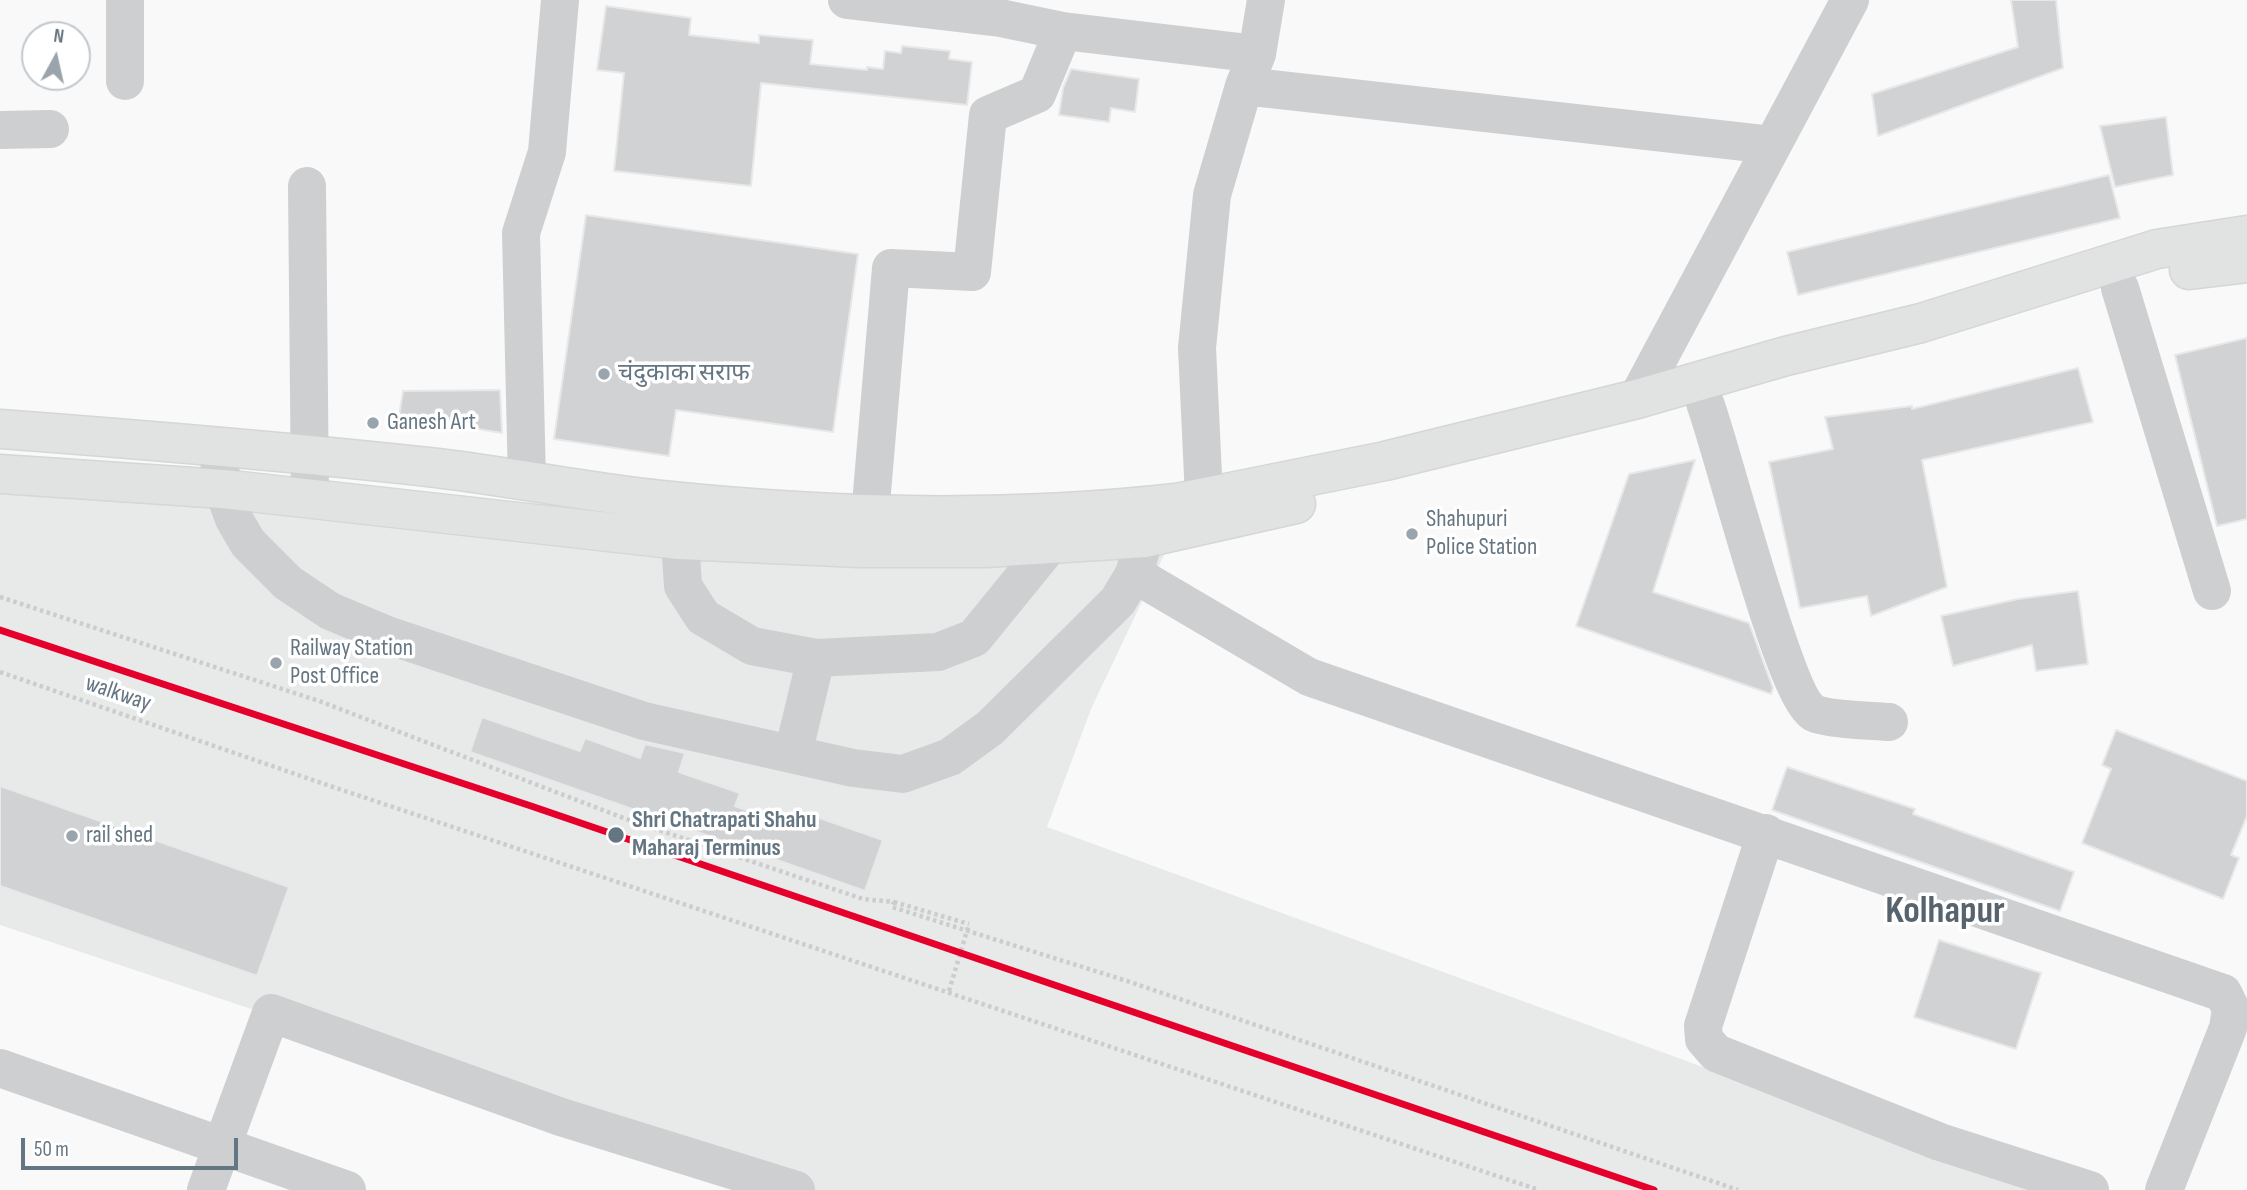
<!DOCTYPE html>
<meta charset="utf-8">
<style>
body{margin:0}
#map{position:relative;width:2247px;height:1190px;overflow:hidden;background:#f9f9f9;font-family:"Sofia Sans Condensed",sans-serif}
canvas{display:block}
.north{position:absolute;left:21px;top:21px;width:70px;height:70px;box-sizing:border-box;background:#fff;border:2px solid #c1c8cd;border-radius:50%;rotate:8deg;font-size:19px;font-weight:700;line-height:28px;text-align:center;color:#657683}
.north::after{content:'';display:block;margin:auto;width:24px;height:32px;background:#99a4ac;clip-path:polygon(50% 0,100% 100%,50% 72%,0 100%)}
.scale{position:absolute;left:21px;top:1138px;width:217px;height:32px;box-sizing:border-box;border:4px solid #657683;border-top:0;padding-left:9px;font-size:21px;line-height:24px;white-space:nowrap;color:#657683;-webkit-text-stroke:5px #fff;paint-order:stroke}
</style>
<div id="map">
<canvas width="2247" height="1190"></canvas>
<div class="north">N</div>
<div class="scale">50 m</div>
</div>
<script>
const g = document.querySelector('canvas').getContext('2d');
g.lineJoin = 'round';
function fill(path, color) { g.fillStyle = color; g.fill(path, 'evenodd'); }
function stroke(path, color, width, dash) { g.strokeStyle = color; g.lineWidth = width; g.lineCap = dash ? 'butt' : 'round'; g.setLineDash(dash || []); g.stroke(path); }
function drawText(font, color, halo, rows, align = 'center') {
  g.font = font + ' "Sofia Sans Condensed","Noto Sans Devanagari",sans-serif'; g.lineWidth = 7; g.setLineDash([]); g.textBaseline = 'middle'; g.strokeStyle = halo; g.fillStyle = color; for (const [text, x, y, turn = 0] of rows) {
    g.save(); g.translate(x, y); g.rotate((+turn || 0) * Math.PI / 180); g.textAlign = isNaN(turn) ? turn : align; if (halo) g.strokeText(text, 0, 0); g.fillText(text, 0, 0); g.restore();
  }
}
fill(new Path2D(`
 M0,474L634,534H1174L1091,709L1047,827L2039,1190H793L0,925Z`), '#e8e9e9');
const building = new Path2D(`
 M2011,0H2056L2063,68L1878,136L1872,94L2018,47Z
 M606,6L691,18L689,35L759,43V35L813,40L810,64L867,70V67L883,69L885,51L901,53L902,46L950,51L949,59L972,62L967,105L761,83L751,186L614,171L624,73L597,70Z
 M1071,69L1139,79L1135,112L1111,108L1109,122L1059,115L1063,88Z
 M2166,117L2173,175L2115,187L2100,126Z
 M2109,175L2120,218L1798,295L1787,252Z
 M586,215L858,254L833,432L676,410L669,456L554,439Z
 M2247,338V519L2217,526L2175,355Z
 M2078,368L2093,422L1922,460L1947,587L1871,616L1867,596L1800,608L1769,462L1833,449L1825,417L1912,406V409Z
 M500,390L502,433L399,416L403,391Z
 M1695,460L1653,592L1749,623L1773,688L1771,694L1576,626L1629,474Z
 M2078,591L2088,664L2036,671L2032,645L1953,666L1941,616L2018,599Z
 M482,717L580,751L585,738L640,758L645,744L685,753L679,772L740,793L735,806L805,831L811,815L883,840L865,891L470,752Z
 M2116,730L2247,781V816L2231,855L2239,858L2223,899L2082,843L2111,769L2102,765Z
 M1787,767L1915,809L1913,814L2074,872L2060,911L1772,810Z
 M0,786L289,887L257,976L0,886Z
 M1939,940L2041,973L2016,1049L1914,1017Z`);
fill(building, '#d0d2d3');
stroke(building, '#e8e8e8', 2);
const highway = new Path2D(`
 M2189,270L2247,263
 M0,429C146,440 292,452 437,468C512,477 586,492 661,500C832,518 1004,522 1176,503L1385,461L1637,399L1786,356L1921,323L2157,249L2247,235
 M0,474L223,489L680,540L860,548H986L1145,538L1296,504`);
stroke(highway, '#d5d6d6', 41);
stroke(new Path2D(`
 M0,597L319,701L626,819L863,899L894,902L892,907L1127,981L1738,1190
 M0,672L333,787L1539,1190
 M894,902L969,924`), '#cbcccd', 4.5, [3.5, 3.5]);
stroke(new Path2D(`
 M847,0L1000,18L1063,31L1257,54L1244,86
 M1257,54L1266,0
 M125,81V0
 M0,130L50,129
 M307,186L310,499
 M2120,288L2212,591
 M1637,399L1850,0
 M1705,403C1723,451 1784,697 1814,713C1825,719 1874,721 1889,722
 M217,446L223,489L234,519L248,543L288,583L330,611L387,635L644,721L853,768L903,774L950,757L990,728L1118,601L1134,574L1141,550
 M527,481L521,233L547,152L560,0
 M1204,497L1197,348L1212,195L1244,86L1772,145
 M870,516L891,268L972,272L988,115L1037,94L1063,31
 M680,540L683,586L703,617L752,646L816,658L938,652L974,638L1049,546L1056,518
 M1134,574L1309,677L2223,993L2231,1009L2228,1028L2164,1190
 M793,754L816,658
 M1766,833L1703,1026L1704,1039L1716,1053L1940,1142L2090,1190
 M0,1068L347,1190
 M206,1190L271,1013L561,1117L796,1190`), '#cecfd0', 38);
stroke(highway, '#e1e2e2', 38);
stroke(new Path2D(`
 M949,991L969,924`), '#cbcccd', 4.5, [3.5, 3.5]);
stroke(new Path2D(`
 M0,630L531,806L1654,1190`), '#e4002b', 7);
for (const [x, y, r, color] of [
 [604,374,7,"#99a4ac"],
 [373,423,7,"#99a4ac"],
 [1412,534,7,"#99a4ac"],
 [276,663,7,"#99a4ac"],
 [616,835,9,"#657683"],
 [72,836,7,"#99a4ac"]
]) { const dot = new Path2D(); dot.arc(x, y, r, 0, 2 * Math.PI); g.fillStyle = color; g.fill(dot); stroke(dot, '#fff', 2.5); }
drawText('24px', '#657683', '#fff', [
 ["चंदुकाका सराफ",618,374],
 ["Ganesh Art",387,423],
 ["Shahupuri",1426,520],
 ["Police Station",1426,548],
 ["Railway Station",290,649],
 ["Post Office",290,677],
 ["rail shed",86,836]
], 'left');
drawText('24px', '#657683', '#fff', [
 ["walkway",118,694,19]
]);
drawText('bold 24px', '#657683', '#fff', [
 ["Shri Chatrapati Shahu",632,821],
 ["Maharaj Terminus",632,849]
], 'left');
drawText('bold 38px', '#57646e', '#fff', [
 ["Kolhapur",1945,912]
]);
</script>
